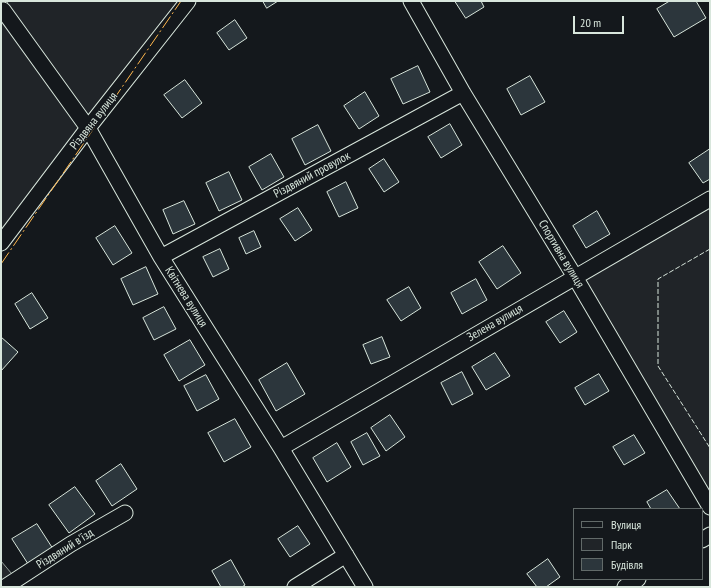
<!DOCTYPE html>
<meta charset="utf-8">
<style>
body{margin:0}
#map{position:relative;width:711px;height:588px;overflow:hidden;background:#14181c;font-family:"PT Sans Narrow",sans-serif}
canvas{display:block}
.frame{position:absolute;inset:0;border:2px solid #d8e6dc;pointer-events:none}
.legend{position:absolute;left:573px;top:508px;width:130px;height:72px;box-sizing:border-box;background:#14181c;border:1px solid #626a69;margin:0;padding:5px 7px;list-style:none;font-size:12px;color:#d8e6dc}
.legend li{display:flex;align-items:center;gap:8px;height:20px}
.legend b{width:20px;border:1px solid #626a69}
.scale{position:absolute;left:573px;top:16px;width:51px;height:18px;box-sizing:border-box;border:2px solid #d8e6dc;border-top:0;padding-left:5px;font-size:12px;line-height:14px;white-space:nowrap;color:#d8e6dc;-webkit-text-stroke:3px #14181c;paint-order:stroke}
</style>
<div id="map">
<canvas width="711" height="588"></canvas>
<div class="frame"></div>
<ul class="legend">
<li><b style="height:5px;background:#14181c"></b>Вулиця</li>
<li><b style="height:11px;background:#202428"></b>Парк</li>
<li><b style="height:11px;background:#2c363c"></b>Будівля</li>
</ul>
<div class="scale">20 m</div>
</div>
<script>
const g = document.querySelector('canvas').getContext('2d');
g.lineJoin = 'round';
function fill(path, color) { g.fillStyle = color; g.fill(path, 'evenodd'); }
function stroke(path, color, width, dash) { g.strokeStyle = color; g.lineWidth = width; g.lineCap = dash ? 'butt' : 'round'; g.setLineDash(dash || []); g.stroke(path); }
function drawText(font, color, halo, rows, align = 'center') {
  g.font = font + ' "PT Sans Narrow",sans-serif'; g.lineWidth = 3; g.setLineDash([]); g.textBaseline = 'middle'; g.strokeStyle = halo; g.fillStyle = color; for (const [text, x, y, turn = 0] of rows) {
    g.save(); g.translate(x, y); g.rotate((+turn || 0) * Math.PI / 180); g.textAlign = isNaN(turn) ? turn : align; if (halo) g.strokeText(text, 0, 0); g.fillText(text, 0, 0); g.restore();
  }
}
const green = new Path2D(`
 M9,1H185L1,243V13Z
 M710,199V507L575,277Z`);
fill(green, '#202428');
stroke(green, '#939e99', 1);
const parking = new Path2D(`
 M1,561L17,580L1,587Z`);
fill(parking, '#24282b');
stroke(parking, '#939e99', 1);
const building = new Path2D(`
 M263,1H278L267,8Z
 M455,1H481L484,7L466,18Z
 M670,1H696L706,18L674,37L657,9Z
 M235,20L247,38L229,50L217,33Z
 M418,66L430,92L403,104L391,79Z
 M530,76L545,102L521,115L507,89Z
 M185,80L202,103L182,118L164,95Z
 M365,92L379,116L359,129L344,106Z
 M450,124L462,145L441,158L428,137Z
 M318,125L331,151L305,165L292,139Z
 M710,149V179L703,183L689,163Z
 M271,154L284,177L262,190L249,167Z
 M384,159L399,182L384,192L369,169Z
 M229,172L242,200L219,211L206,183Z
 M346,182L358,208L339,217L327,192Z
 M184,201L195,224L173,234L163,210Z
 M298,208L312,230L295,241L280,219Z
 M597,211L610,234L586,248L573,226Z
 M115,226L132,253L113,265L96,238Z
 M254,231L261,247L246,254L239,238Z
 M503,246L521,273L497,289L479,262Z
 M220,249L229,269L213,277L203,257Z
 M146,267L158,294L133,305L121,279Z
 M476,279L487,300L462,314L451,293Z
 M409,287L421,308L401,321L387,300Z
 M32,293L48,318L30,329L15,304Z
 M164,307L176,329L154,340L143,318Z
 M564,311L577,332L560,343L546,322Z
 M1,337L18,352L1,371Z
 M382,337L390,357L371,364L363,345Z
 M190,340L205,365L179,381L164,355Z
 M495,353L510,376L486,390L472,367Z
 M287,363L305,394L276,411L259,380Z
 M462,372L473,394L452,405L441,383Z
 M599,374L609,391L585,405L575,388Z
 M206,375L219,399L197,411L184,386Z
 M390,415L405,437L386,451L371,428Z
 M235,419L251,447L224,462L208,433Z
 M367,433L380,456L363,465L351,442Z
 M634,435L645,453L624,465L613,447Z
 M337,443L351,467L327,482L313,458Z
 M121,464L137,489L112,506L96,481Z
 M75,487L95,514L69,533L49,505Z
 M667,490L680,509H651L647,502Z
 M37,524L55,552L30,567L12,539Z
 M298,526L310,544L290,557L278,539Z
 M548,559L560,577L546,587H537L527,574Z
 M231,560L245,585L242,587H221L212,571Z`);
fill(building, '#2c363c');
stroke(building, '#d8e6dc', 1);
const street = new Path2D(`
 M411,1L463,93L575,277L710,507
 M3,10L88,128L161,257L281,448L365,587
 M1,243L88,128L188,1
 M161,257L463,93
 M281,448L710,199
 M702,540L710,535
 M5,587L71,544L125,513
 M295,587L346,555
 M625,587L638,579`);
stroke(street, '#d8e6dc', 17);
stroke(street, '#14181c', 15);
stroke(new Path2D(`
 M710,249L658,279V366L710,448`), '#d8e6dc', 1, [5, 2]);
stroke(new Path2D(`
 M1,264L181,1`), '#ffb74d', 1, [14, 3, 2, 3]);
drawText('12px', '#d8e6dc', '#14181c', [
 ["Різдвяна вулиця",94,121,-52],
 ["Різдвяний провулок",312,175,-28],
 ["Спортивна вулиця",561,254,59],
 ["Квітнева вулиця",186,297,58],
 ["Зелена вулиця",495,323,-30],
 ["Різдвяний в'їзд",65,549,-32]
]);
</script>
